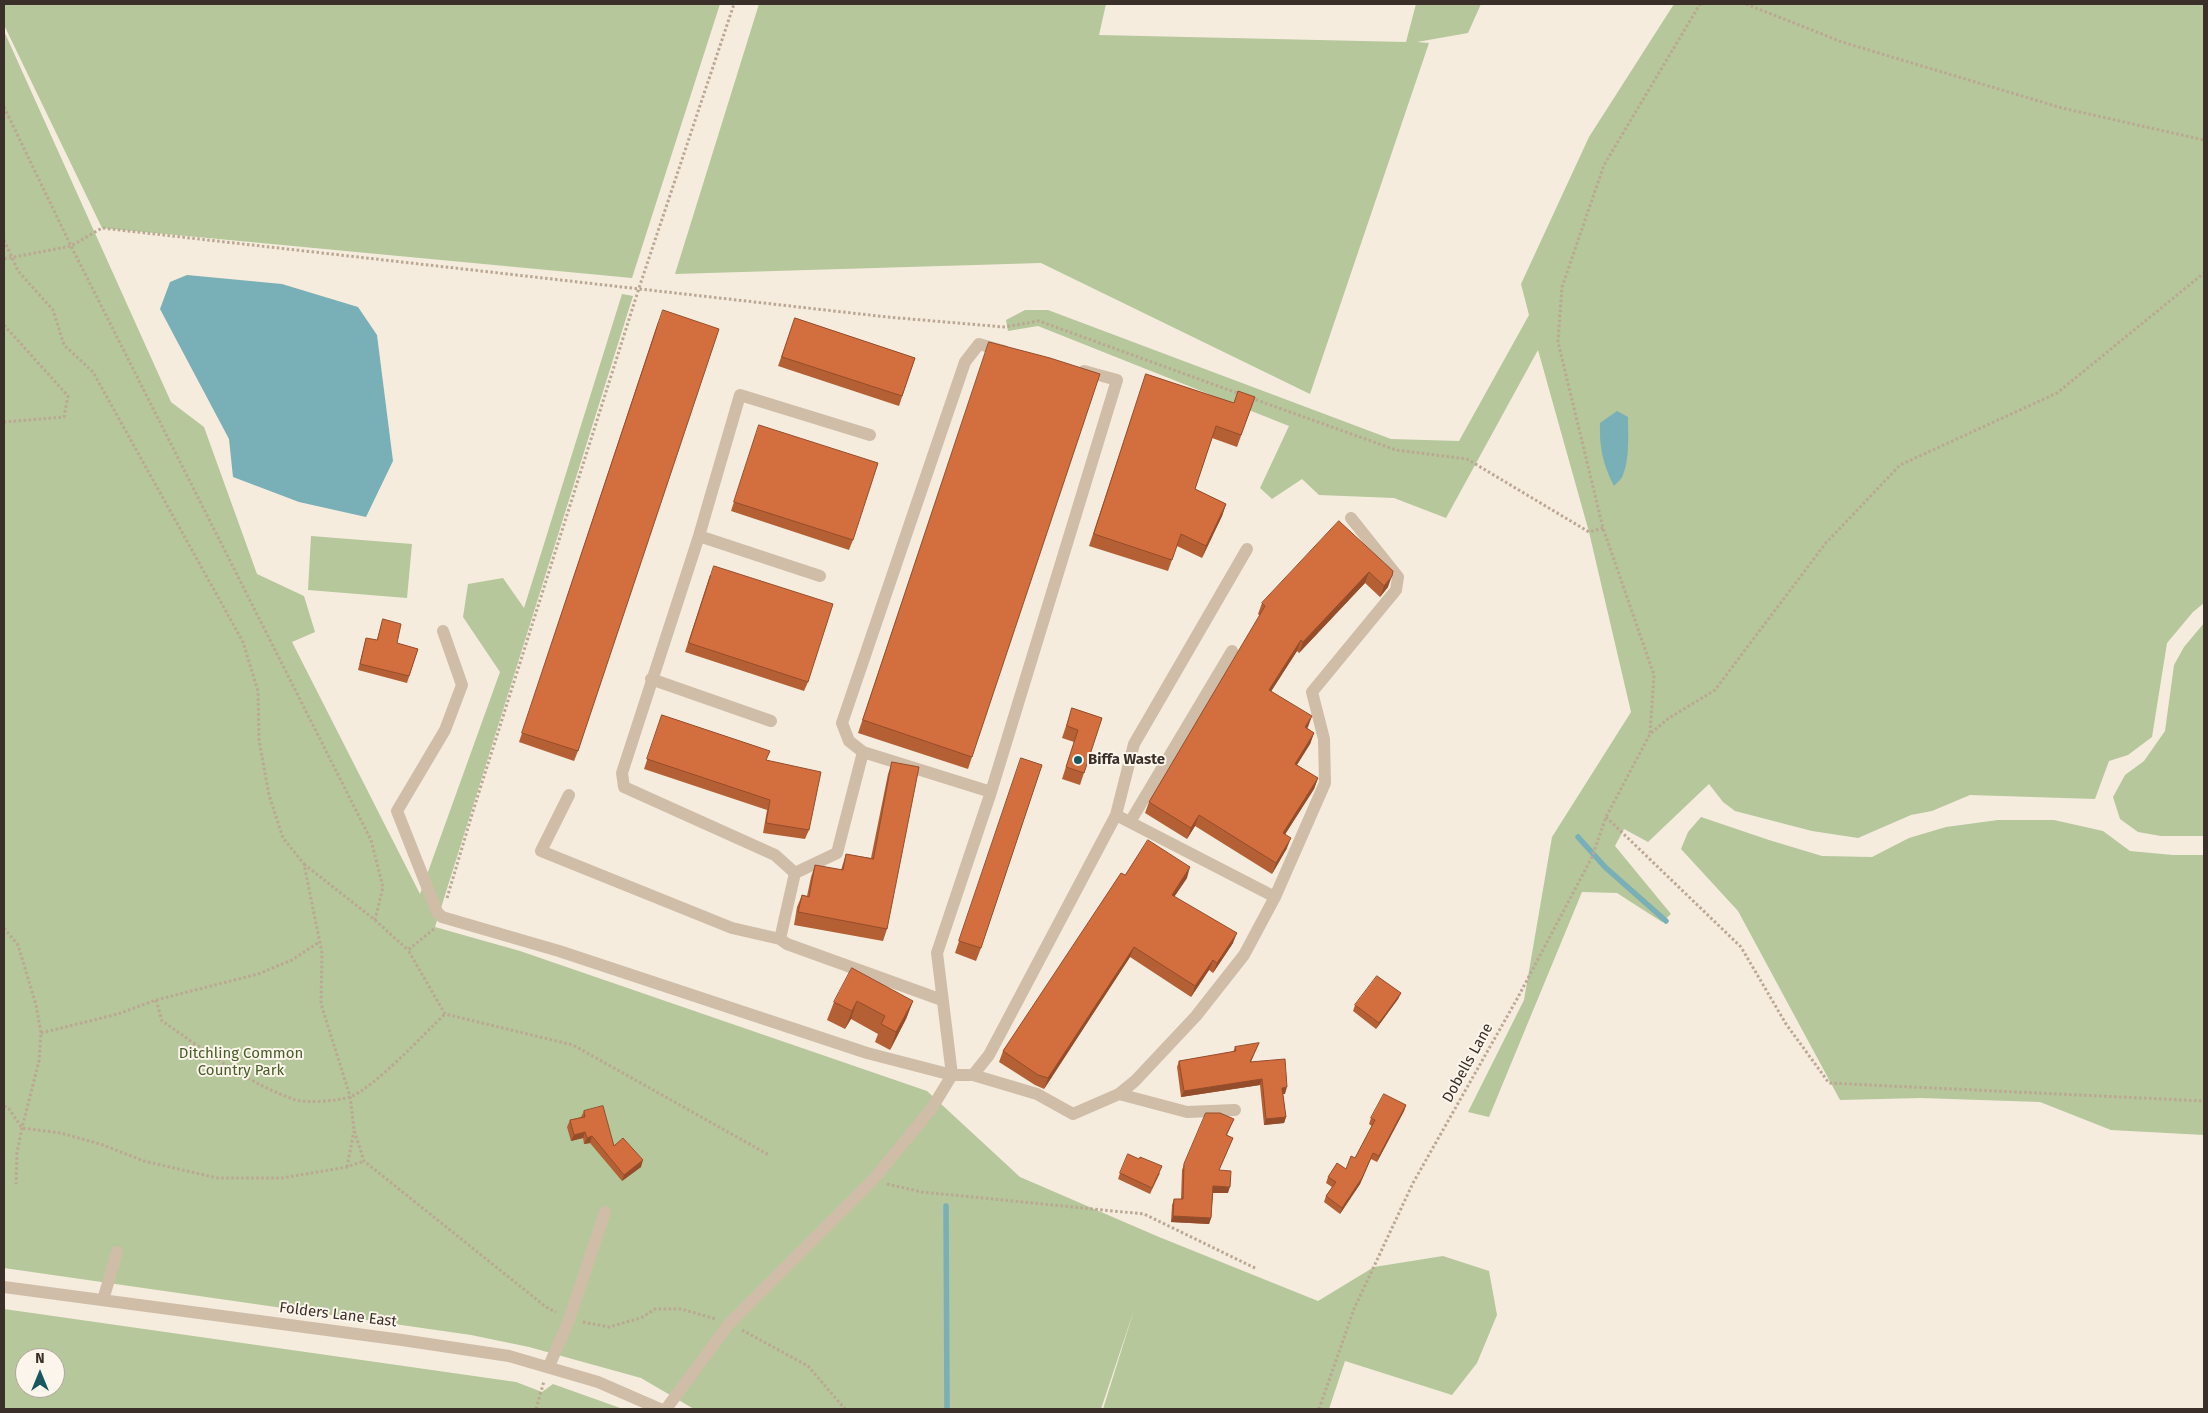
<!DOCTYPE html>
<style>
body{margin:0}
#map{position:relative;width:2208px;height:1413px;overflow:hidden;background:#f5ecde;font-family:"Fira Sans",sans-serif}
canvas{display:block}
.frame{position:absolute;inset:0;border:5px solid #3b3029;pointer-events:none}
.north{position:absolute;left:15px;top:1348px;width:50px;height:50px;box-sizing:border-box;background:#fcf5eb;border:1px solid #afa69d;border-radius:50%;rotate:0deg;font-size:14px;font-weight:700;line-height:20px;text-align:center;color:#3b3029}
.north::after{content:'';display:block;margin:auto;width:18px;height:22px;background:#195862;clip-path:polygon(50% 0,100% 100%,50% 72%,0 100%)}
</style>
<div id="map">
<canvas width="2208" height="1413"></canvas>
<div class="frame"></div>
<div class="north">N</div>
</div>
<script>
const g = document.querySelector('canvas').getContext('2d');
g.lineJoin = 'round';
function fill(path, color) { g.fillStyle = color; g.fill(path, 'evenodd'); }
function stroke(path, color, width, dash) { g.strokeStyle = color; g.lineWidth = width; g.lineCap = dash ? 'butt' : 'round'; g.setLineDash(dash || []); g.stroke(path); }
function drawText(font, color, halo, rows, align = 'center') {
  g.font = font + ' "Fira Sans",sans-serif'; g.lineWidth = 4; g.setLineDash([]); g.textBaseline = 'middle'; g.strokeStyle = halo; g.fillStyle = color; for (const [text, x, y, turn = 0] of rows) {
    g.save(); g.translate(x, y); g.rotate((+turn || 0) * Math.PI / 180); g.textAlign = isNaN(turn) ? turn : align; if (halo) g.strokeText(text, 0, 0); g.fillText(text, 0, 0); g.restore();
  }
}
fill(new Path2D(`
 M4,4H720L632,278L102,228L4,25Z
 M759,4H1106L1099,35L1406,42L1416,4H1481L1468,33L1417,42L1429,43L1310,394L1041,263L675,274Z
 M1674,4H2204V603L2193,612L2167,643L2152,737L2128,755L2109,761L2095,799L1970,795L1932,811L1911,815L1858,838L1812,831L1735,811L1723,802L1709,784L1648,842L1624,829L1615,846L1671,914L1662,922L1617,893L1582,892L1489,1117L1468,1112L1524,1000L1552,837L1631,712L1589,532L1538,350L1446,518L1394,498L1319,495L1302,479L1272,499L1260,488L1289,426L1038,326L1008,331L1006,320L1025,310H1048L1391,439L1459,441L1529,315L1521,284L1589,137Z
 M4,31L171,402L204,427L257,574L304,596L315,632L292,642L420,894L500,672L463,617L468,584L503,578L524,608L622,294L633,296L435,927L520,951L927,1091L1020,1177L1159,1237L1318,1301L1374,1267L1443,1256L1489,1271L1497,1315L1477,1363L1452,1395L1345,1361L1329,1409H1103L1135,1307L1101,1409H694L641,1378L529,1347L471,1335L4,1268Z
 M311,536L412,544L407,598L308,590Z
 M2204,623V836H2161L2138,832L2120,819L2113,797L2125,775L2144,761L2165,731L2174,665L2184,647Z
 M1701,817L1769,840L1822,856L1872,857L1909,838L1946,827L1998,820H2054L2103,831L2130,851L2173,855H2204V1135L2111,1130L2040,1102L1921,1098L1840,1100L1738,911L1681,849L1688,832Z
 M4,1309L516,1382L542,1392L553,1384L623,1409H4ZM25,1358H55V1388H25Z`), '#b5c79b');
fill(new Path2D(`
 M187,275L282,284L358,307L377,335L393,461L366,517L299,502L233,477L229,439L160,309L170,282Z
 M1617,411L1628,417C1628,435 1630,461 1622,477C1621,480 1616,483 1614,486C1603,465 1599,446 1600,423Z`), '#79afb6');
stroke(new Path2D(`
 M1578,837L1605,867L1666,921
 M946,1206L947,1409`), '#79afb6', 5.5);
stroke(new Path2D(`
 M1746,4L1842,42L2062,108L2204,140
 M4,107L71,246L371,840L383,887L375,920L304,864
 M4,240L18,271L53,310L64,345L93,372L243,642L258,691L259,740L269,795L283,838L304,864L322,953L321,1004L350,1096L354,1130L364,1161L546,1307L556,1312
 M4,259L71,246L102,228L887,317L1004,327L1039,321L1240,394
 M4,325L68,396L64,417L4,422
 M1251,398L1396,450L1467,459L1589,532L1603,528
 M1650,733L1654,675L1603,528L1558,342L1562,287L1604,165L1700,4
 M1606,817L1741,947L1786,1024L1829,1083L2204,1101
 M447,898L473,811L639,288L734,4
 M375,920L408,950
 M4,928L18,945L36,1005L41,1033L39,1061L22,1128L17,1153L16,1184
 M434,929L408,950L445,1014L573,1045L769,1155
 M156,1000L162,1021C203,1049 245,1082 293,1099C306,1104 337,1101 350,1097C375,1087 424,1034 445,1014
 M41,1033L118,1014L156,1000L258,974L292,960L319,942
 M4,1106L9,1109L22,1128L61,1133L103,1145L144,1161L217,1178H282L347,1167L364,1161
 M347,1167L354,1131
 M887,1184L922,1192L1144,1214L1257,1269
 M583,1322L609,1327L641,1318L655,1309H681L716,1319
 M742,1330L808,1366L845,1409
 M536,1409L544,1381
 M1319,1409L1354,1309L1413,1183L1517,999L1592,857L1606,817L1650,734L1669,718L1715,690L1825,544L1900,465L2057,393L2204,273`), '#bba792', 3, [2.5, 2.5]);
stroke(new Path2D(`
 M699,536L820,576
 M1247,549L1134,744L1116,815L1275,897
 M443,631L462,685L445,730L397,811L437,912L442,917L559,951L867,1053L952,1075L937,953L991,792L863,752
 M651,679L771,721
 M991,792L1117,380L1084,371
 M569,795L541,851L732,928L780,939
 M1130,822L1232,651
 M795,873L775,855L624,787L622,773L699,536L740,395L870,435
 M942,1000L787,944L780,939L795,873L837,853L863,752L849,741L842,723L965,362L979,344L1004,351
 M973,1075L989,1055L1116,815
 M1119,1094L1187,1112L1235,1110
 M4,1287L402,1340L509,1356L598,1382L660,1409
 M103,1300L117,1252
 M549,1366L569,1320L605,1212
 M666,1409L729,1324L872,1181L932,1108L952,1075H973L1037,1094L1073,1114L1119,1094L1135,1081L1196,1016L1244,955L1275,897L1325,783L1324,739L1312,692L1396,590L1398,577L1351,518`), '#cfbda8', 12);
fill(new Path2D(`
 M795,318L915,358L899,406L778,366Z
 M659,319L578,751L574,761L519,742Z
 M985,354L972,757L968,769L858,733Z
 M1146,374L1234,403L1255,397L1237,447L1212,438L1195,489L1226,504L1222,516L1202,558L1177,546L1168,571L1089,546Z
 M756,434L853,540L849,550L731,511Z
 M1339,521L1388,587L1380,597L1365,583L1299,653L1297,651L1271,691L1307,728L1314,733L1310,744L1297,765L1318,778L1314,789L1285,834L1287,848L1272,874L1195,826L1187,839L1145,813L1149,802L1260,616L1258,614L1262,603Z
 M710,575L808,682L804,691L685,652Z
 M383,619L397,643L418,649L407,683L358,670L366,638L377,640Z
 M1072,708L1102,718L1080,785L1062,779L1074,742L1062,738Z
 M662,715L766,760L809,830L805,839L763,833L767,810L644,769Z
 M892,762L887,929L883,941L794,925L797,907L802,895L807,896L811,877L815,865L841,870L846,854L871,858L888,774Z
 M1017,770L981,948L976,961L955,953Z
 M1125,875L1187,878L1174,897L1233,943L1213,973L1209,970L1191,997L1130,957L1044,1089L1035,1085L999,1062L1003,1051Z
 M1401,993L1398,999L1376,1029L1353,1011L1355,1005Z
 M913,1001L906,1019L890,1050L875,1042L878,1034L851,1019L845,1029L827,1020L834,1002Z
 M1259,1043L1251,1062L1285,1094H1283L1286,1117L1284,1123L1264,1125L1260,1085L1181,1097L1177,1067L1179,1061L1233,1052L1235,1047Z
 M1406,1105L1404,1111L1377,1162L1371,1159L1360,1184L1340,1214L1324,1202L1326,1196L1332,1187L1326,1183L1328,1177L1346,1169L1355,1158L1372,1126L1369,1124L1371,1118Z
 M584,1111L614,1146L641,1167L622,1181L590,1143L584,1144L583,1138L571,1141L567,1127L570,1120L581,1117Z
 M1234,1119L1227,1135L1233,1138L1219,1170L1228,1193H1213L1211,1218L1209,1224L1171,1222L1172,1205L1174,1199H1181L1182,1170L1184,1164Z
 M1120,1173H1160L1150,1194L1118,1179Z`), '#b55f35');
fill(new Path2D(`
 M1226,504L1222,516L1202,558L1206,546Z
 M1369,572L1365,583L1299,653L1303,642Z
 M1392,576L1388,587L1380,597L1384,586Z
 M1301,640L1297,651L1265,701L1269,690Z
 M1312,716L1308,727L1301,738L1305,727Z
 M1314,733L1310,744L1291,774L1295,764Z
 M1318,778L1314,789L1279,844L1283,833Z
 M1199,815L1195,826L1187,839L1191,828Z
 M1291,838L1287,848L1272,874L1276,863Z
 M1190,867L1187,878L1168,906L1172,895Z
 M1237,933L1233,943L1213,973L1217,963Z
 M1134,947L1130,957L1044,1089L1048,1078Z
 M1213,960L1209,970L1191,997L1195,986Z
 M1401,993L1398,999L1376,1029L1379,1023Z
 M857,1001L851,1019L845,1029L852,1011Z
 M913,1001L906,1019L890,1050L896,1032Z
 M1262,1079L1260,1085L1181,1097L1184,1091Z
 M1287,1087L1285,1094H1280L1282,1088Z
 M1406,1105L1404,1111L1377,1162L1379,1156Z
 M1286,1117L1284,1123L1264,1125L1266,1119Z
 M585,1132L583,1138L571,1141L574,1135Z
 M592,1136L590,1143L584,1144L587,1138Z
 M1373,1153L1360,1184L1340,1214L1342,1208Z
 M643,1160L641,1167L622,1181L624,1175Z
 M1213,1186L1230,1187L1228,1193H1211Z
 M1173,1216L1211,1218L1209,1224L1171,1222Z`), '#944d2b');
const building = new Path2D(`
 M663,310L719,329L578,751L522,733Z
 M795,318L915,358L902,396L782,357Z
 M989,342L1050,358L1100,374L972,757L863,720Z
 M1146,374L1234,403L1238,391L1255,397L1241,435L1216,426L1195,489L1226,504L1206,546L1181,534L1172,560L1094,534Z
 M759,425L878,463L853,540L734,502Z
 M1339,521L1393,571L1392,576L1384,586L1369,572L1303,642L1301,640L1269,690L1312,716L1305,727L1314,733L1295,764L1318,778L1283,833L1291,838L1276,863L1199,815L1191,828L1149,802L1265,606L1262,603Z
 M714,566L833,604L808,682L689,643Z
 M383,619L401,624L397,643L418,649L409,676L360,664L366,638L377,640Z
 M1072,708L1102,718L1084,773L1066,767L1078,730L1067,726Z
 M662,715L770,751L766,760L821,772L809,830L766,823L770,800L647,759Z
 M1021,758L1042,765L981,948L959,941Z
 M892,762L919,767L887,929L798,912L802,895L809,897L815,865L843,870L846,854L873,859Z
 M1148,840L1190,867L1172,895L1237,933L1217,963L1213,960L1195,986L1134,947L1048,1078L1038,1075L1003,1051L1121,873L1125,875Z
 M852,968L913,1001L896,1032L881,1024L885,1016L857,1001L852,1011L834,1002Z
 M1377,976L1401,993L1379,1023L1355,1005Z
 M1259,1043L1250,1062L1285,1059L1287,1087L1282,1088L1286,1117L1266,1119L1262,1079L1184,1091L1179,1061L1236,1051L1235,1047Z
 M1384,1094L1406,1105L1379,1156L1373,1153L1362,1178L1342,1208L1326,1196L1336,1182L1328,1177L1337,1163L1346,1169L1351,1156L1355,1158L1375,1120L1371,1118Z
 M603,1106L614,1146L623,1138L643,1160L624,1175L592,1136L587,1138L585,1132L574,1135L570,1120L585,1117L584,1111Z
 M1206,1113H1220L1234,1119L1226,1135L1233,1138L1219,1170L1231,1171L1230,1187L1213,1186L1211,1218L1173,1216L1174,1199H1183L1184,1164Z
 M1128,1154L1139,1159L1140,1157L1162,1166L1152,1188L1120,1173Z`);
fill(building, '#d36e3e');
stroke(building, '#944d2b', 1);
for (const [x, y, r, color] of [
 [1078,760,5,"#195862"]
]) { const dot = new Path2D(); dot.arc(x, y, r, 0, 2 * Math.PI); g.fillStyle = color; g.fill(dot); stroke(dot, '#fcf5eb', 2); }
drawText('bold 15px', '#3b3029', '#fcf5eb', [
 ["Biffa Waste",1088,760]
], 'left');
drawText('15px', '#465d29', '#fcf5eb', [
 ["Ditchling Common",241,1054],
 ["Country Park",241,1071]
]);
drawText('15px', '#3b3029', '#fcf5eb', [
 ["Dobells Lane",1468,1063,-61],
 ["Folders Lane East",338,1315,7]
]);
</script>
